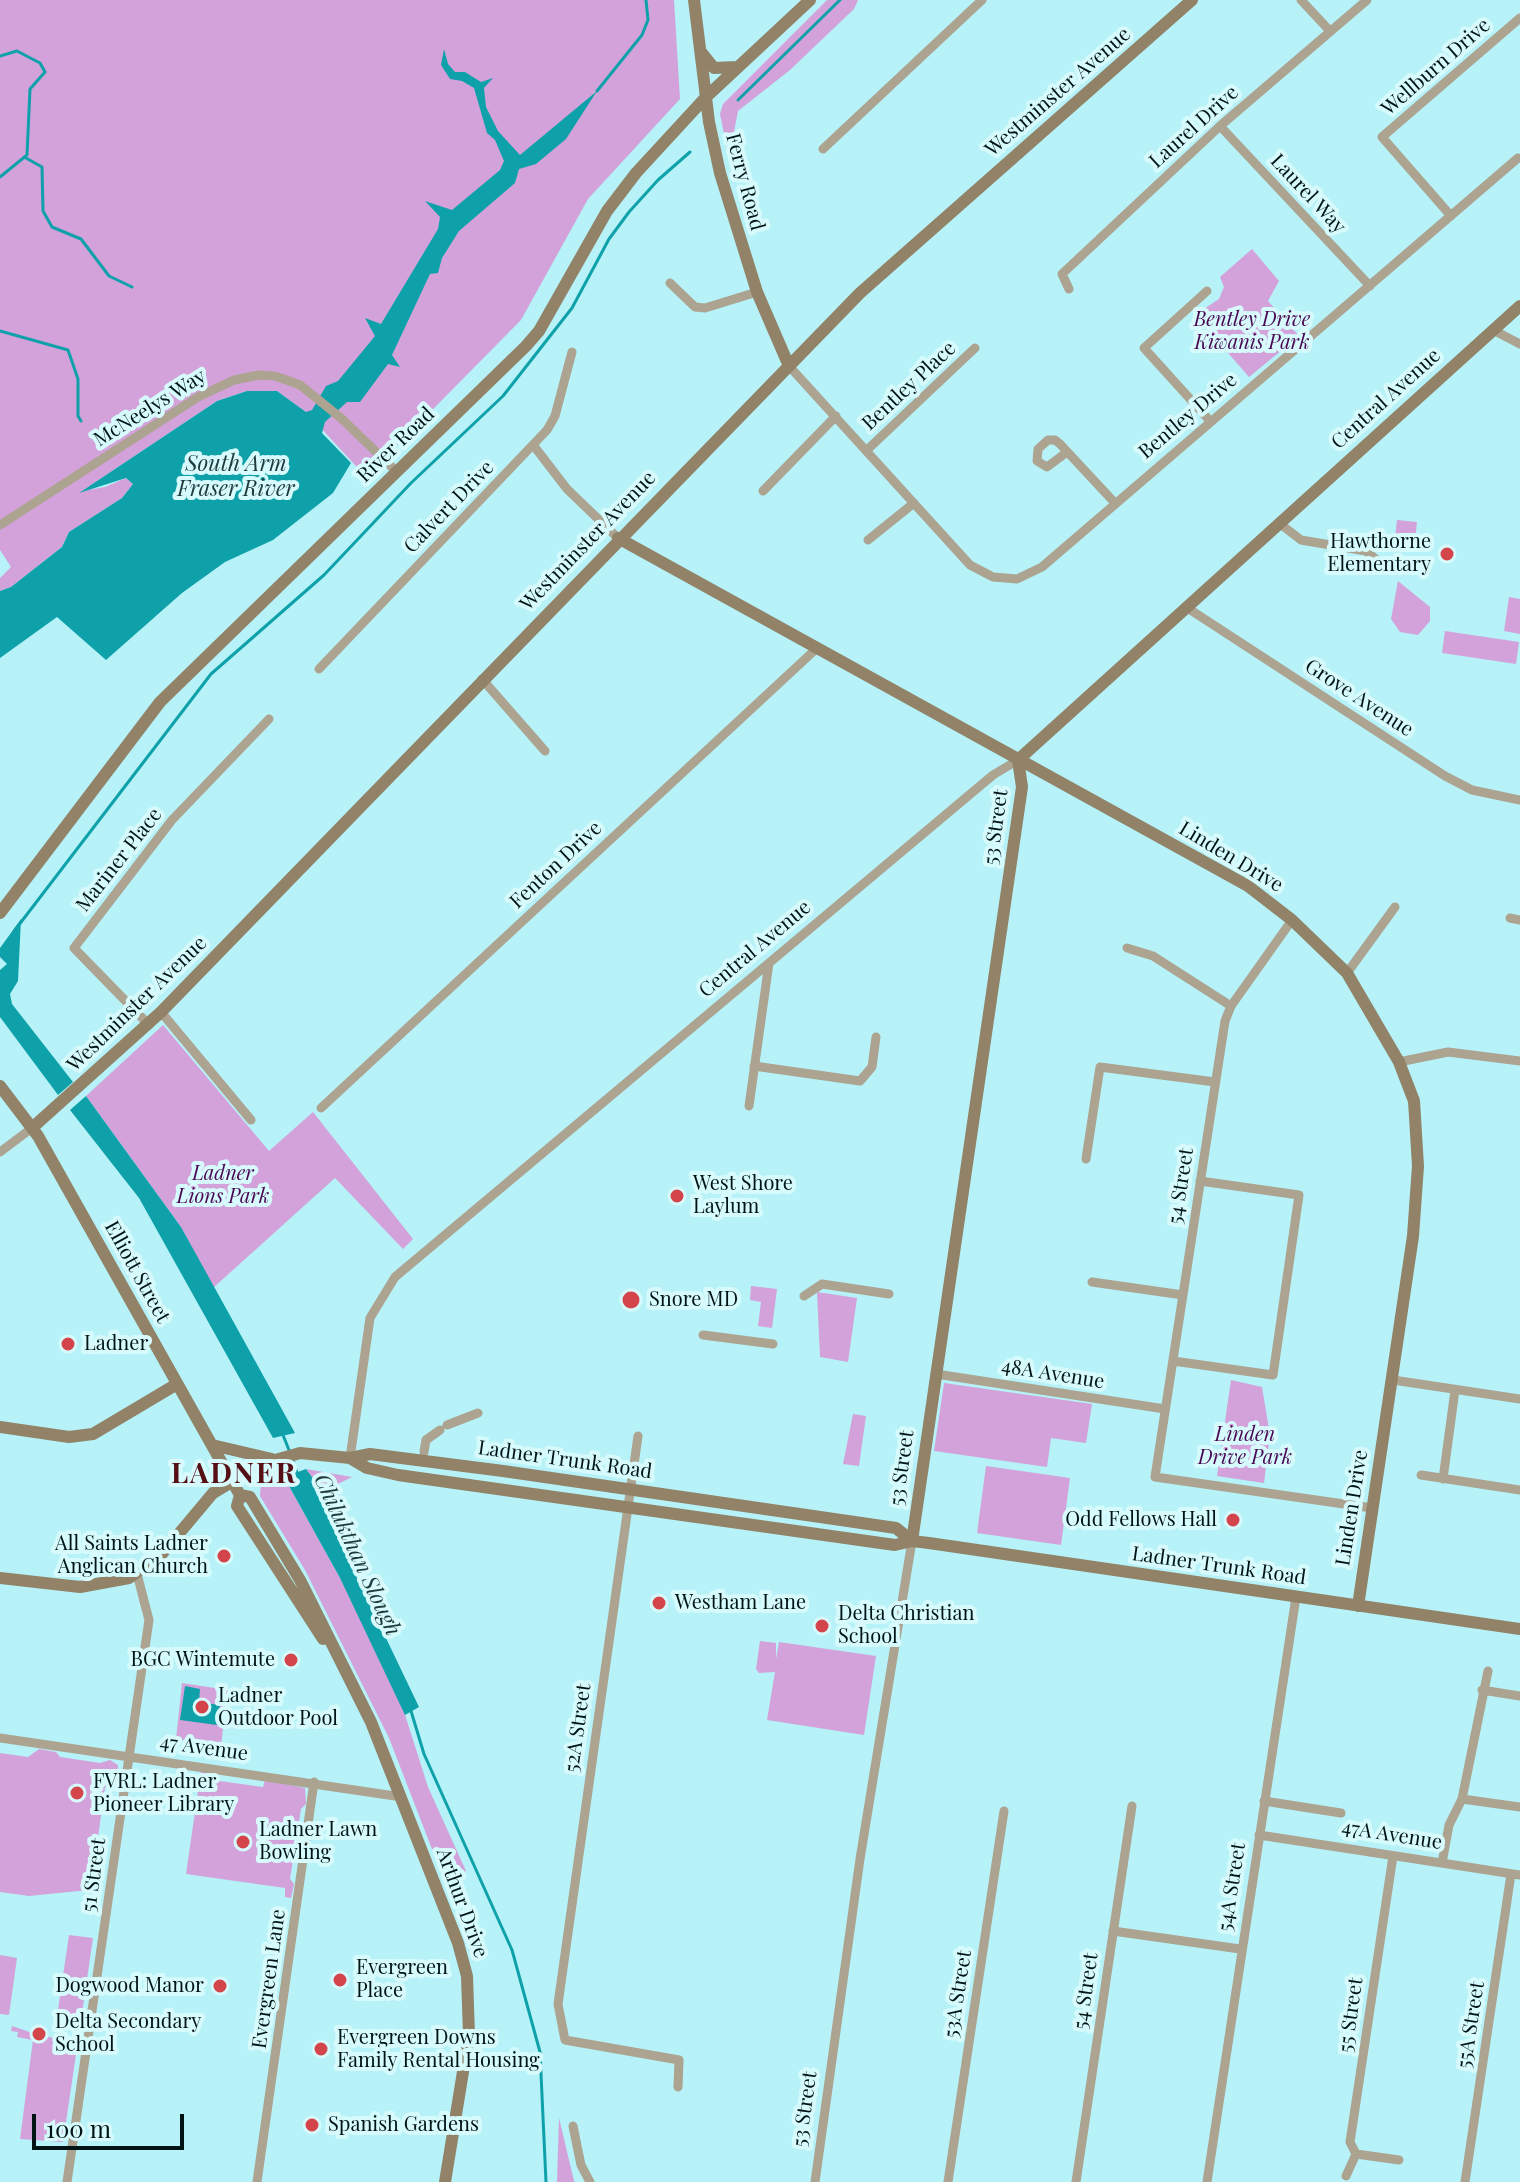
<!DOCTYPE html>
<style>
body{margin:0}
#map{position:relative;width:1520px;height:2182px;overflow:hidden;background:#b6f2f7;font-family:"Playfair Display",serif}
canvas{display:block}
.scale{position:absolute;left:32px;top:2114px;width:152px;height:36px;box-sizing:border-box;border:4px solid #001315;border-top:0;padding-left:10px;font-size:24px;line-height:28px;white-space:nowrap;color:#001315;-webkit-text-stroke:6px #d7fbfd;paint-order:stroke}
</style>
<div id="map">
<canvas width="1520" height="2182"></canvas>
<div class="scale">100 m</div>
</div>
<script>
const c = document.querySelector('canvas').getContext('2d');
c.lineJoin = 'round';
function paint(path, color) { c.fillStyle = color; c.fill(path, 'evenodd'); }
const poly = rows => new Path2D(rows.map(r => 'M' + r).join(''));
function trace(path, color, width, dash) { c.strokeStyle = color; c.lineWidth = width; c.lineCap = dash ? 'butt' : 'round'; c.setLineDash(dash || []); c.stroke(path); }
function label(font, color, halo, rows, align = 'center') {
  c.font = font + ' "Playfair Display",serif'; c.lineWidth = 8; c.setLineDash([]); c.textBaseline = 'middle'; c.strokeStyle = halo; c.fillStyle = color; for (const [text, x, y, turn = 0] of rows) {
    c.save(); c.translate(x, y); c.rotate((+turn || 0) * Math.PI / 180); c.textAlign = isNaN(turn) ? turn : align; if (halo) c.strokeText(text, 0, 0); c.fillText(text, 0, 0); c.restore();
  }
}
paint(poly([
 [0,0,674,0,680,99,588,199,521,320,366,477,306,412,277,391,247,391,217,401,82,491,105,487,126,478,133,484,122,498,69,532,62,547,11,587,0,591,0,578,11,567,0,550],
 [827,0,858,0,854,9,790,70,738,111,729,158,720,114,723,104],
 [1252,249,1279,281,1268,301,1299,336,1249,377,1195,315,1219,299,1224,287,1220,277],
 [1397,520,1417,522,1414,549,1394,546],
 [1398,581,1430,607,1430,621,1418,635,1400,632,1391,619],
 [1509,597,1520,599,1520,634,1504,631],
 [1445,631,1519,642,1516,664,1442,653],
 [163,1025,269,1151,313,1112,413,1239,403,1249,335,1178,213,1288,181,1227,86,1096],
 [751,1286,777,1289,772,1328,758,1326,761,1302,750,1300],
 [817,1292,857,1298,848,1362,820,1357],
 [1231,1380,1262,1387,1270,1435,1264,1483,1217,1476],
 [944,1383,1092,1404,1086,1443,1051,1438,1047,1467,934,1451],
 [853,1414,866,1416,859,1466,843,1464],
 [986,1466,1070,1478,1061,1545,977,1533],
 [276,1469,284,1477,340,1578,401,1702,428,1787,466,1871,444,1880,389,1738,305,1570,260,1496,261,1480],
 [306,1469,352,1477,317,1494,315,1481],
 [760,1641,776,1643,776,1659,779,1642,876,1656,864,1735,767,1720,775,1672,759,1673,756,1669],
 [182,1683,228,1690,221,1745,176,1739],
 [39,1749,56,1752,60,1757,100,1763,110,1760,118,1765,117,1778,105,1787,92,1880,99,1889,29,1896,0,1892,0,1753,28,1757],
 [201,1770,206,1772,205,1779,263,1787,265,1780,305,1788,306,1804,301,1809,290,1879,294,1884,291,1898,285,1897,285,1888,186,1874],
 [69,1935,93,1938,80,2027,56,2023],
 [0,1955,17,1958,9,2015,0,2014],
 [12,2026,41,2036,78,2041,63,2142,20,2139,33,2040,17,2037,18,2032,11,2031],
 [559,2118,574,2181,575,2182,557,2182]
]), '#d3a2da');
paint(poly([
 [444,49,448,64,455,72,465,72,481,82,493,78,484,88,486,107,498,131,520,155,597,91,566,139,536,164,519,169,515,183,459,231,442,258,438,273,430,274,392,355,400,367,388,364,360,402,347,402,325,422,322,433,351,463,333,493,273,540,225,562,182,593,106,660,57,617,0,658,0,591,11,587,62,547,69,532,122,498,133,484,126,478,79,493,217,401,247,391,277,391,306,412,312,410,326,386,338,381,375,336,365,318,381,324,438,229,440,217,425,201,452,210,500,170,504,161,495,140,487,133,474,88,462,81,450,79,441,65],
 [21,919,18,981,10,994,12,1004,73,1082,58,1095,0,1017,0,970,7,964,0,957,0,948],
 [86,1096,181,1227,295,1433,273,1438,139,1198,70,1110],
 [306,1469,315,1481,317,1494,419,1707,405,1715,340,1578,284,1477],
 [185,1686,200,1689,199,1702,220,1705,217,1725,180,1720]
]), '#0fa1aa');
trace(poly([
 [0,56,17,51,40,63,45,72,30,89,27,155,0,177],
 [597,91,642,35,648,20,646,0],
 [738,100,840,0],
 [26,158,42,167,43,211,52,227,81,239,109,276,132,287],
 [0,331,68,350,78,379,78,416,81,421],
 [15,930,211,674,324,575,411,483,503,396,572,308,609,239,629,212,658,180,690,152],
 [283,1435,289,1450],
 [292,1457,297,1473],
 [411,1711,424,1754,512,1950,540,2052,546,2182]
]), '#0fa1aa', 3);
trace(poly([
 [1301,0,1329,30],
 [1220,126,1370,286],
 [823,149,982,0],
 [1451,216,1382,137,1520,18],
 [670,283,695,307,705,308,757,292],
 [1069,289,1062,274,1220,126,1367,0],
 [1207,291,1144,348,1210,421],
 [1493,330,1520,344],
 [789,366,970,565,993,577,1017,579,1042,567,1518,158],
 [534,446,567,489,618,538],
 [867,450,975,348],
 [1067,452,1047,467,1037,461,1038,449,1048,440,1055,440,1060,444,1114,502],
 [763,491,836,416],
 [1279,523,1301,540,1366,551,1378,561],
 [0,525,198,397,234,380,259,375,275,376,300,385,341,418,397,472],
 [868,540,914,503],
 [1186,607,1445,776,1472,790,1520,800],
 [319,669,547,430,555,416,572,352],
 [482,679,545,751],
 [1510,918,1520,920],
 [1292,920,1231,1006,1225,1021,1155,1477,1372,1508],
 [1127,948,1153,956,1231,1006],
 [1347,973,1395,907],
 [161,1012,251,1120],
 [149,1025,74,948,172,820,269,719],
 [1399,1062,1448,1052,1520,1061],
 [754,1066,860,1081,872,1067,876,1037],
 [749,1106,769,963],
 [321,1108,816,649],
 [0,1152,32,1128],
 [1086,1159,1100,1067,1215,1082],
 [1092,1282,1183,1295],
 [804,1296,822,1284,889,1294],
 [703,1335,773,1344],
 [1173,1361,1273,1375,1299,1195,1200,1181],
 [936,1374,1165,1409],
 [1393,1380,1520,1399],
 [447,1425,478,1413],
 [638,1436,558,2004,565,2040,679,2060,678,2087],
 [424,1452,426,1440,440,1430],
 [350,1458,370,1318,395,1277,993,775,1018,760],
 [1421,1475,1520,1490],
 [1443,1479,1455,1390],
 [1482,1690,1520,1696],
 [0,1738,402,1797],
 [1462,1799,1520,1807],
 [1264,1801,1341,1813],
 [1259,1835,1520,1875],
 [1442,1863,1449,1825,1462,1799,1488,1671],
 [1113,1931,1240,1949],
 [573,2126,581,2165,590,2182],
 [1356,2154,1350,2142,1393,1856],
 [1356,2154,1399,2160],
 [1346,2176,1356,2154],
 [67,2182,149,1620,137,1574],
 [257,2182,314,1782],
 [815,2182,860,1859,912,1541],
 [948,2182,1004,1811],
 [1076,2182,1132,1806],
 [1207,2182,1296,1597],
 [1465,2182,1511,1874]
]), '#aca391', 9);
trace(poly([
 [694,0,709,122,720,173,757,292,789,366],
 [701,52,714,68,737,67],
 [618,538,1248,886,1292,920,1347,973,1399,1062,1414,1101,1418,1166,1413,1236,1358,1606],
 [1018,760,1520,306],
 [0,913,160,702,526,346,539,331,607,211,636,173,706,97,810,0],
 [0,1086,38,1136,232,1481,240,1495,250,1497,300,1580,371,1722,458,1943,467,1976,469,2035,445,2182],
 [32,1128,161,1012,860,293,1192,0],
 [0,1427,69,1437,93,1434,177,1384],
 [212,1445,272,1459],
 [350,1458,367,1468,398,1475,895,1545,912,1541,929,1543,1520,1629],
 [240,1495,237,1506,323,1639],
 [912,1541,1022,787,1018,760],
 [0,1578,80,1587,129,1578,161,1555,213,1493,261,1464,300,1453,350,1458,370,1454,503,1471,896,1528,912,1541]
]), '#918268', 12);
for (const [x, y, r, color] of [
 [1447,554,8,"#d4444b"],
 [677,1196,8,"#d4444b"],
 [631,1300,10,"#d4444b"],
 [68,1344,8,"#d4444b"],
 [1233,1520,8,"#d4444b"],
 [224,1556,8,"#d4444b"],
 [659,1603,8,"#d4444b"],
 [822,1626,8,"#d4444b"],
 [291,1660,8,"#d4444b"],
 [202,1707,8,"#d4444b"],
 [77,1793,8,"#d4444b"],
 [243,1842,8,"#d4444b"],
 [340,1980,8,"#d4444b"],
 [220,1986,8,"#d4444b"],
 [39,2034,8,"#d4444b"],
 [321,2049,8,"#d4444b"],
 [312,2125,8,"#d4444b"]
]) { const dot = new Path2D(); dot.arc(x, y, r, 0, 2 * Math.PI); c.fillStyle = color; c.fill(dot); trace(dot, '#d7fbfd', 3); }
label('20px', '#001315', '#d7fbfd', [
 ["Wellburn Drive",1436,67,-41],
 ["Westminster Avenue",1058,92,-41],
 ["Laurel Drive",1194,127,-42],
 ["Ferry Road",745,182,75],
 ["Laurel Way",1308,194,47],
 ["Bentley Place",909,386,-43],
 ["Central Avenue",1386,399,-42],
 ["McNeelys Way",150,408,-32],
 ["Bentley Drive",1188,416,-40],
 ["River Road",396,445,-44],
 ["Calvert Drive",449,507,-46],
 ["Westminster Avenue",588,541,-46],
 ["Grove Avenue",1359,698,33],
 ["53 Street",996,827,-82],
 ["Linden Drive",1231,857,31],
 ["Mariner Place",119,860,-52],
 ["Fenton Drive",556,865,-43],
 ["Central Avenue",755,949,-40],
 ["Westminster Avenue",137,1004,-44],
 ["54 Street",1181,1186,-81],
 ["Elliott Street",137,1272,61],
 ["48A Avenue",1053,1374,9],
 ["Ladner Trunk Road",565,1460,8],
 ["53 Street",902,1468,-82],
 ["Linden Drive",1352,1508,-81],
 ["Ladner Trunk Road",1219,1566,8],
 ["52A Street",578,1728,-82],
 ["47 Avenue",204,1748,8],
 ["47A Avenue",1392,1835,9],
 ["51 Street",94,1875,-82],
 ["54A Street",1232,1887,-81],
 ["Arthur Drive",462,1903,70],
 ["Evergreen Lane",269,1979,-82],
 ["54 Street",1086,1991,-82],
 ["53A Street",958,1994,-81],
 ["55 Street",1351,2015,-82],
 ["55A Street",1471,2025,-81],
 ["53 Street",805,2109,-82]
]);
label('italic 20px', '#490652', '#d7fbfd', [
 ["Bentley Drive",1252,320],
 ["Kiwanis Park",1252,343],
 ["Ladner",223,1174],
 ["Lions Park",223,1197],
 ["Linden",1245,1435],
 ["Drive Park",1245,1458]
]);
label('20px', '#001315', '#d7fbfd', [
 ["Hawthorne",1431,542,"right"],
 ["Elementary",1431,565,"right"],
 ["West Shore",693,1184],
 ["Laylum",693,1207],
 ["Snore MD",649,1300],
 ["Ladner",84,1344],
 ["Odd Fellows Hall",1217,1520,"right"],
 ["All Saints Ladner",208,1544,"right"],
 ["Anglican Church",208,1567,"right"],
 ["Westham Lane",675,1603],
 ["Delta Christian",838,1614],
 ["School",838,1637],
 ["BGC Wintemute",275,1660,"right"],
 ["Ladner",218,1696],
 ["Outdoor Pool",218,1719],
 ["FVRL: Ladner",93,1782],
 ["Pioneer Library",93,1805],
 ["Ladner Lawn",259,1830],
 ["Bowling",259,1853],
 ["Evergreen",356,1968],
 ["Place",356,1991],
 ["Dogwood Manor",204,1986,"right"],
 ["Delta Secondary",55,2022],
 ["School",55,2045],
 ["Evergreen Downs",337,2038],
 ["Family Rental Housing",337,2061],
 ["Spanish Gardens",328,2125]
], 'left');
label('italic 22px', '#1f3a3c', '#d7fbfd', [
 ["South Arm",236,464],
 ["Fraser River",236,489],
 ["Chilukthan Slough",357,1555,65]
]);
c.letterSpacing = '2px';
label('bold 28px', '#550f15', '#d7fbfd', [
 ["LADNER",234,1474]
]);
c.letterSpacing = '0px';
</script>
